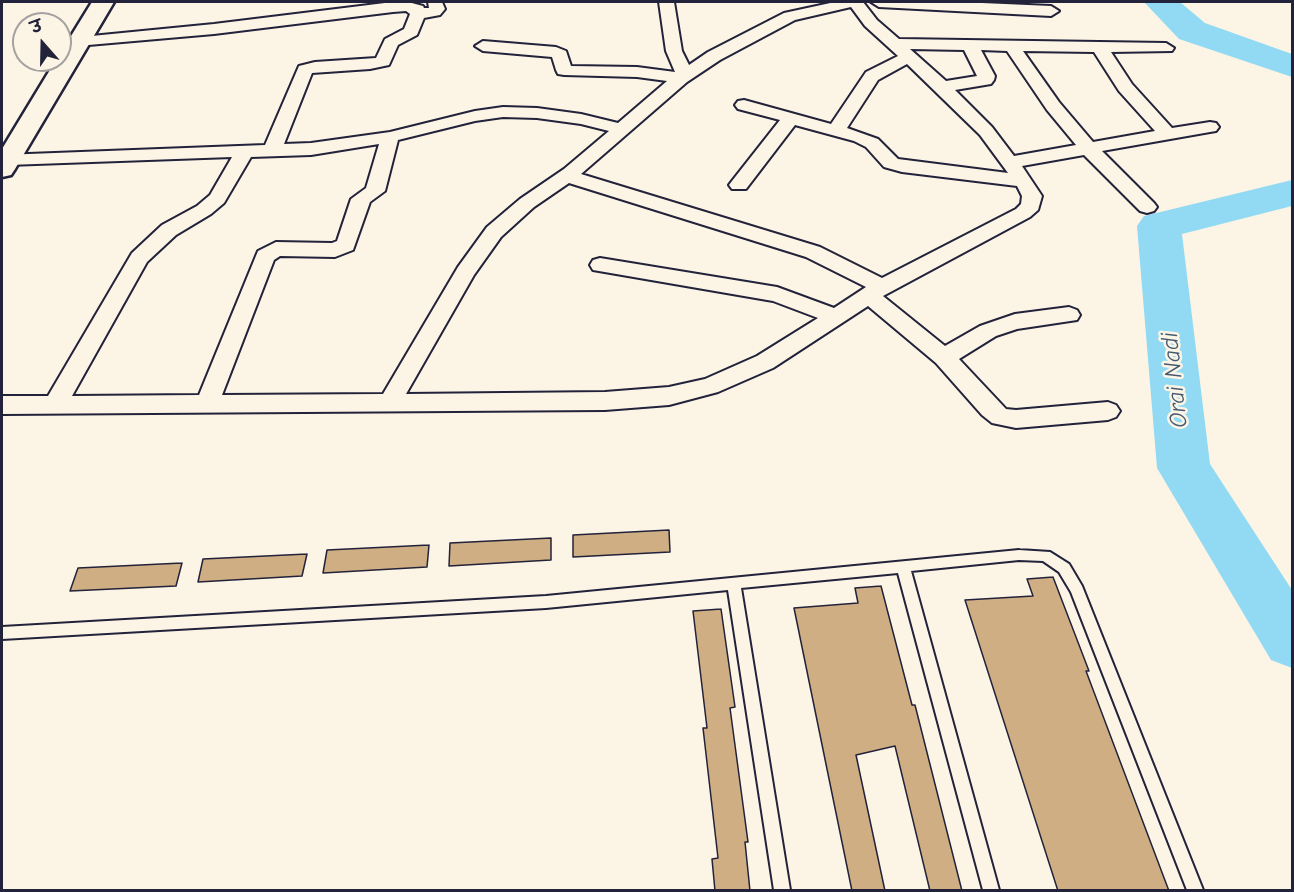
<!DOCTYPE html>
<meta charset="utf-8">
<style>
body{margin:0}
#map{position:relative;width:1294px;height:892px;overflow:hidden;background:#fcf5e5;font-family:"Comic Neue","Playpen Sans Deva",sans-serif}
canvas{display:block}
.frame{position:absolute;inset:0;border:3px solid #22223b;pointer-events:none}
.north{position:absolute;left:12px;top:12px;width:60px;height:60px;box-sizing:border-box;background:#fcf5e5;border:2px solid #a5a1a1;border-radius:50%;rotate:340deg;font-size:16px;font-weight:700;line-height:24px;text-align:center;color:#22223b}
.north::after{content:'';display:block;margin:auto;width:21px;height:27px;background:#22223b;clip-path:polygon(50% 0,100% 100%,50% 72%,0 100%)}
</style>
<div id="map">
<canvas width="1294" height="892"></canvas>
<div class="frame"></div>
<div class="north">उ</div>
</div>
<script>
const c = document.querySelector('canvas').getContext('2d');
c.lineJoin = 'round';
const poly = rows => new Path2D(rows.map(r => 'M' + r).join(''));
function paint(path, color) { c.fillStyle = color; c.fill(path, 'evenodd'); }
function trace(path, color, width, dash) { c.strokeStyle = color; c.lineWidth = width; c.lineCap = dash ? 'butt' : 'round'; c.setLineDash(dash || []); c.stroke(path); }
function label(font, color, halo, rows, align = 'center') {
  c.font = font + ' "Comic Neue",sans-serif'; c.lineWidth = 5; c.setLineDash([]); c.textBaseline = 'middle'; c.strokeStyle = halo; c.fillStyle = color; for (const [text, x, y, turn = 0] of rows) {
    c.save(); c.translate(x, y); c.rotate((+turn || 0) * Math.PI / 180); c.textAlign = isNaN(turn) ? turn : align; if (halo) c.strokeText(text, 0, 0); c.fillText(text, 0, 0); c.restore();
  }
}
paint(poly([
 [1144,2,1180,2,1205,23,1292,54,1292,77,1179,39,1144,2],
 [1292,180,1292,206,1182,234,1210,464,1292,590,1292,668,1271,660,1157,468,1137,226,1144,216,1292,180]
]), '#92daf3');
const building = poly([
 [669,530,670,552,573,557,573,535,669,530],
 [551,538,551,560,449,566,450,543,551,538],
 [429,545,427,567,323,573,327,550,429,545],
 [307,554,302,576,198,582,203,559,307,554],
 [182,563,176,586,70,591,78,568,182,563],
 [1053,577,1089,671,1086,671,1169,891,1058,891,965,600,1033,596,1027,579,1053,577],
 [881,586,912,705,915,705,962,891,930,891,895,746,856,755,885,891,852,891,794,608,858,603,855,588,881,586],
 [721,609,735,707,730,708,748,842,745,842,750,891,715,891,712,859,718,858,703,728,707,728,693,611,721,609]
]);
paint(building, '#d0ae83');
trace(building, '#22223b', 1.5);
const lane = poly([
 [1019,550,1050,552,1069,564,1082,586,1203,890,1187,890,1071,592,1059,572,1043,561,1019,560,911,571,999,890,983,890,898,573,741,588,790,890,774,890,728,590,546,608,2,639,2,627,546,596,1019,550]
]);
const street = poly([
 [393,2,408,2,423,6,424,8,429,8,428,2,442,2,445,9,440,15,424,18,417,35,398,45,389,65,370,69,312,73,284,144,311,143,390,132,475,111,503,107,537,108,581,114,618,123,667,81,637,77,564,75,558,74,556,70,552,57,483,51,475,46,483,41,556,47,566,51,571,66,637,67,675,72,666,51,659,2,674,2,682,51,689,65,708,52,784,13,835,2,863,2,877,20,899,39,1166,43,1174,48,1172,51,1111,52,1132,84,1172,128,1210,122,1216,123,1219,127,1216,131,1210,132,1102,151,1154,203,1157,207,1154,211,1147,213,1140,211,1084,155,1022,166,1042,196,1038,210,1030,217,883,296,945,346,980,326,1015,314,1069,307,1077,310,1080,315,1077,320,1017,329,996,336,959,359,1006,409,1016,410,1108,402,1116,405,1120,411,1116,417,1108,420,1016,428,992,423,982,415,936,363,868,306,773,368,718,392,669,405,605,410,2,414,2,396,48,396,132,253,162,225,197,206,210,195,232,157,8,165,2,163,2,155,265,145,299,66,315,62,376,58,385,39,404,29,410,14,406,11,393,12,214,34,77,46,71,44,69,41,71,38,214,24,393,2],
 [851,7,865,26,898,56,866,72,831,124,744,100,738,101,735,105,738,109,780,120,732,181,729,185,732,189,746,189,795,125,854,141,866,147,884,167,902,172,1017,186,1022,196,1021,204,1016,209,882,278,820,247,581,174,687,82,720,60,795,20,851,7],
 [910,49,964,50,977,76,946,81,910,49],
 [981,50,1007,51,1047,110,1076,145,1014,156,992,127,955,90,991,84,994,80,995,76,981,50],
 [1023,51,1094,52,1119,91,1155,131,1093,142,1059,102,1023,51],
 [907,64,980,135,1008,173,898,159,878,139,847,128,878,80,907,64],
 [503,117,537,118,581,124,609,131,564,169,520,199,487,227,458,267,383,394,222,395,274,260,280,256,335,257,353,250,370,202,385,191,398,140,475,121,503,117],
 [379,144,366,188,351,199,337,241,332,243,276,242,258,251,199,395,72,396,147,262,176,235,211,214,224,203,251,157,311,155,379,144],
 [569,183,806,257,866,287,834,308,777,287,600,258,593,260,590,265,593,270,773,301,818,318,757,356,705,379,669,387,605,392,406,394,474,275,501,237,534,207,569,183],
 [871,2,959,2,1051,6,1059,11,1051,16,879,7,871,2]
]);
const secondary = poly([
 [92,2,114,2,15,169,11,175,2,177,2,149,56,60,60,60,60,54,92,2]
]);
trace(lane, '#22223b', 4);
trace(street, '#22223b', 4);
trace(secondary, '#22223b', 5);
paint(lane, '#fcf5e5');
paint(street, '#fcf5e5');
paint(secondary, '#fcf5e5');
label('italic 24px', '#445972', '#fcf5e5', [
 ["Orai Nadi",1175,380,-96]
]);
</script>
